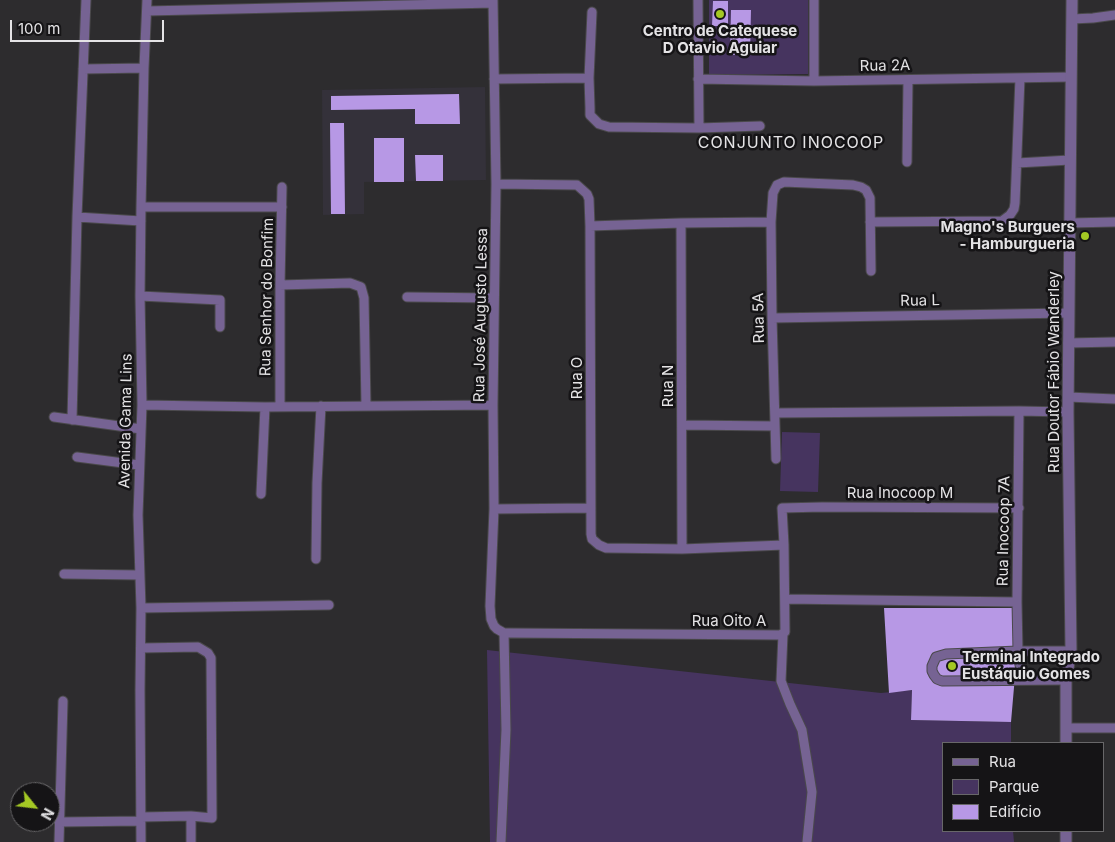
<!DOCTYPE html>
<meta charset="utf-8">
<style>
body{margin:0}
#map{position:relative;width:1115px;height:842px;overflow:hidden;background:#2d2c2e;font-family:Inter,sans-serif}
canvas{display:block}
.legend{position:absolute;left:942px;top:742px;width:162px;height:90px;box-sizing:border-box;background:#151416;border:1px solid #686769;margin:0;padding:6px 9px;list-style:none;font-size:15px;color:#e4e3e5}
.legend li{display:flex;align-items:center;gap:10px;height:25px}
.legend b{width:25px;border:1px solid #686769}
.north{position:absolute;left:10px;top:782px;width:50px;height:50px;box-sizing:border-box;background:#151416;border:1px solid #686769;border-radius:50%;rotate:119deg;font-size:14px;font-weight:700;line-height:20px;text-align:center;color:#e4e3e5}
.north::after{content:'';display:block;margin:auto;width:18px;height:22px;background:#a4c824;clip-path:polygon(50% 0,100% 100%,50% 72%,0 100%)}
.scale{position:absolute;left:10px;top:20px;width:154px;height:22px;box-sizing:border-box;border:2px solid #e4e3e5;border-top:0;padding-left:6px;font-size:15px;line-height:18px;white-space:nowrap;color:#e4e3e5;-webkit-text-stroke:4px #151416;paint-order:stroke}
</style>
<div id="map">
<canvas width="1115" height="842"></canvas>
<ul class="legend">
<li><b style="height:6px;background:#766393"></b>Rua</li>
<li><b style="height:14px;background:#46345f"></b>Parque</li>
<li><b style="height:14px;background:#b798e5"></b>Edifício</li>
</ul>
<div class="north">N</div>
<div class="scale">100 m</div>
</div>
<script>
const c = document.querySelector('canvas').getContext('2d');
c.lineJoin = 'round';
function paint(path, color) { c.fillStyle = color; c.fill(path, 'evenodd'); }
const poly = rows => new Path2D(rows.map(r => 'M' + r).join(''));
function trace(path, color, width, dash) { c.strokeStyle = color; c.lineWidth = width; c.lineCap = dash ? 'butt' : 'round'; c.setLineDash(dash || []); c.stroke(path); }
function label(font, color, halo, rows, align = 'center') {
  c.font = font + ' Inter,sans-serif'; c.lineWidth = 5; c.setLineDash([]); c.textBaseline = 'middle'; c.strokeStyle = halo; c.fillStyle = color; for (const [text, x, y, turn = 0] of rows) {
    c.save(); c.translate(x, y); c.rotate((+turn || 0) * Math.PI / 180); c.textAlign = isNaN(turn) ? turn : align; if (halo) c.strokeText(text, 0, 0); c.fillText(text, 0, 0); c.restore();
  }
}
paint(poly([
 [485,87,486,180,364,182,364,214,323,215,322,90]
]), '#34313a');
paint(poly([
 [709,0,808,0,808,74,709,75],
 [782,432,820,433,818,492,780,491],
 [487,650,881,693,912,690,911,720,1011,722,1011,743,944,743,944,831,1013,831,1014,842,490,842]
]), '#46345f');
paint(poly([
 [713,1,728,1,728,26,712,26],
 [731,10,751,10,750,55,730,55],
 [459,94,460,124,415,124,415,109,331,110,331,96],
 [330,123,344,123,345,214,331,214],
 [374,138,404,138,404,182,374,182],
 [415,155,443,155,443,181,416,181],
 [884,608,1012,608,1018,641,1011,722,911,720,912,690,889,693]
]), '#b798e5');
const minor = poly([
 [493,0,496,184,493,405,494,509,490,606,491,619,494,626,497,629,504,633,509,633,780,635,785,632,784,545,782,508,822,507,1019,508],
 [698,0,699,128],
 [147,11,493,3],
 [592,12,589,78,590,108,590,115,599,124,609,127,699,128,760,126],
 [1072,19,1093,18,1115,15],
 [83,69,144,68],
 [494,79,589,78],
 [698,79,814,81,1071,77],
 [814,81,814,0],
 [907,162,908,80],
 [1017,163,1070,160],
 [496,184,577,185,587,194,589,199,590,226,591,534,592,539,599,545,606,548,682,549,784,545],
 [141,207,282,207],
 [77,217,141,221],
 [870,222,1002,221,1010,215,1014,209,1015,203,1020,78],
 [681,223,682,549],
 [1069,223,1115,222],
 [590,226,681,223,771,222],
 [280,285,350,283,361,287,364,298,366,406],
 [140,296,220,300,220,327],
 [407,297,494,298],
 [772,318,1068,313],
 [1068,343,1115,342],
 [1068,397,1115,399],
 [142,405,265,407,493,405],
 [280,407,280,285,282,187],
 [1019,411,1017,602,1018,651,1020,665,1027,680],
 [775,413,1019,411,1068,412],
 [54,417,141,429],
 [72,420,77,217,86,0],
 [682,425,775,426],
 [77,457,139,465],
 [776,459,772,318,771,222,773,193,777,185,784,182,853,185,861,187,866,190,870,198,871,271],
 [261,494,265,407],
 [494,509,591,508],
 [316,559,317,483,321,406],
 [64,574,140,575],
 [785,599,1017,602],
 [141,608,329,605],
 [783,634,781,681,790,704,802,730,812,792,807,842],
 [141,648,198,647,208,653,211,658,212,818,191,816,141,817],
 [1066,680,942,681,937,679,934,675,932,671,932,666,936,657,946,654,1018,651,1071,651],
 [1066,728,1115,728],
 [59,822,141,821],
 [59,842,63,701],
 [141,842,140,690,141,608,138,515,142,405,140,296,141,207,144,68,147,0],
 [191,842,191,816],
 [501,842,506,730,504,633]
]);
const tertiary = poly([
 [1066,743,1066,680,1071,651,1068,412,1072,0],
 [1066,831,1066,842]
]);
trace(minor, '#4a494b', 11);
trace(tertiary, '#4a494b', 13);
trace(minor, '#766393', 9);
trace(tertiary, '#766393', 11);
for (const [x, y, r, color] of [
 [720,14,5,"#a4c824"],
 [1085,236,5,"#a4c824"],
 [952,666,5,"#a4c824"]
]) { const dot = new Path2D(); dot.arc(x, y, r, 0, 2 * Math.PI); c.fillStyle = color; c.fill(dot); trace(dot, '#151416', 2); }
label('bold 15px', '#e4e3e5', '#151416', [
 ["Centro de Catequese",720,31],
 ["D Otavio Aguiar",720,48],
 ["Magno's Burguers",1075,227,"right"],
 ["- Hamburgueria",1075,244,"right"],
 ["Terminal Integrado",962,657,"left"],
 ["Eustáquio Gomes",962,674,"left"]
]);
label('15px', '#e4e3e5', '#151416', [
 ["Rua 2A",885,66,-1],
 ["Rua Senhor do Bonfim",267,297,-89],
 ["Rua L",920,301,-1],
 ["Rua José Augusto Lessa",481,315,-89],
 ["Rua 5A",759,318,-91],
 ["Rua Doutor Fábio Wanderley",1054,372,-90],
 ["Rua O",577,378,-90],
 ["Rua N",668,386,-90],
 ["Avenida Gama Lins",126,421,-89],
 ["Rua Inocoop M",900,493],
 ["Rua Inocoop 7A",1004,531,-89],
 ["Rua Oito A",729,621]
]);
c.letterSpacing = '1px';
label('16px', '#e4e3e5', '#151416', [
 ["CONJUNTO INOCOOP",791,143]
]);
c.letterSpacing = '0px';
</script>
